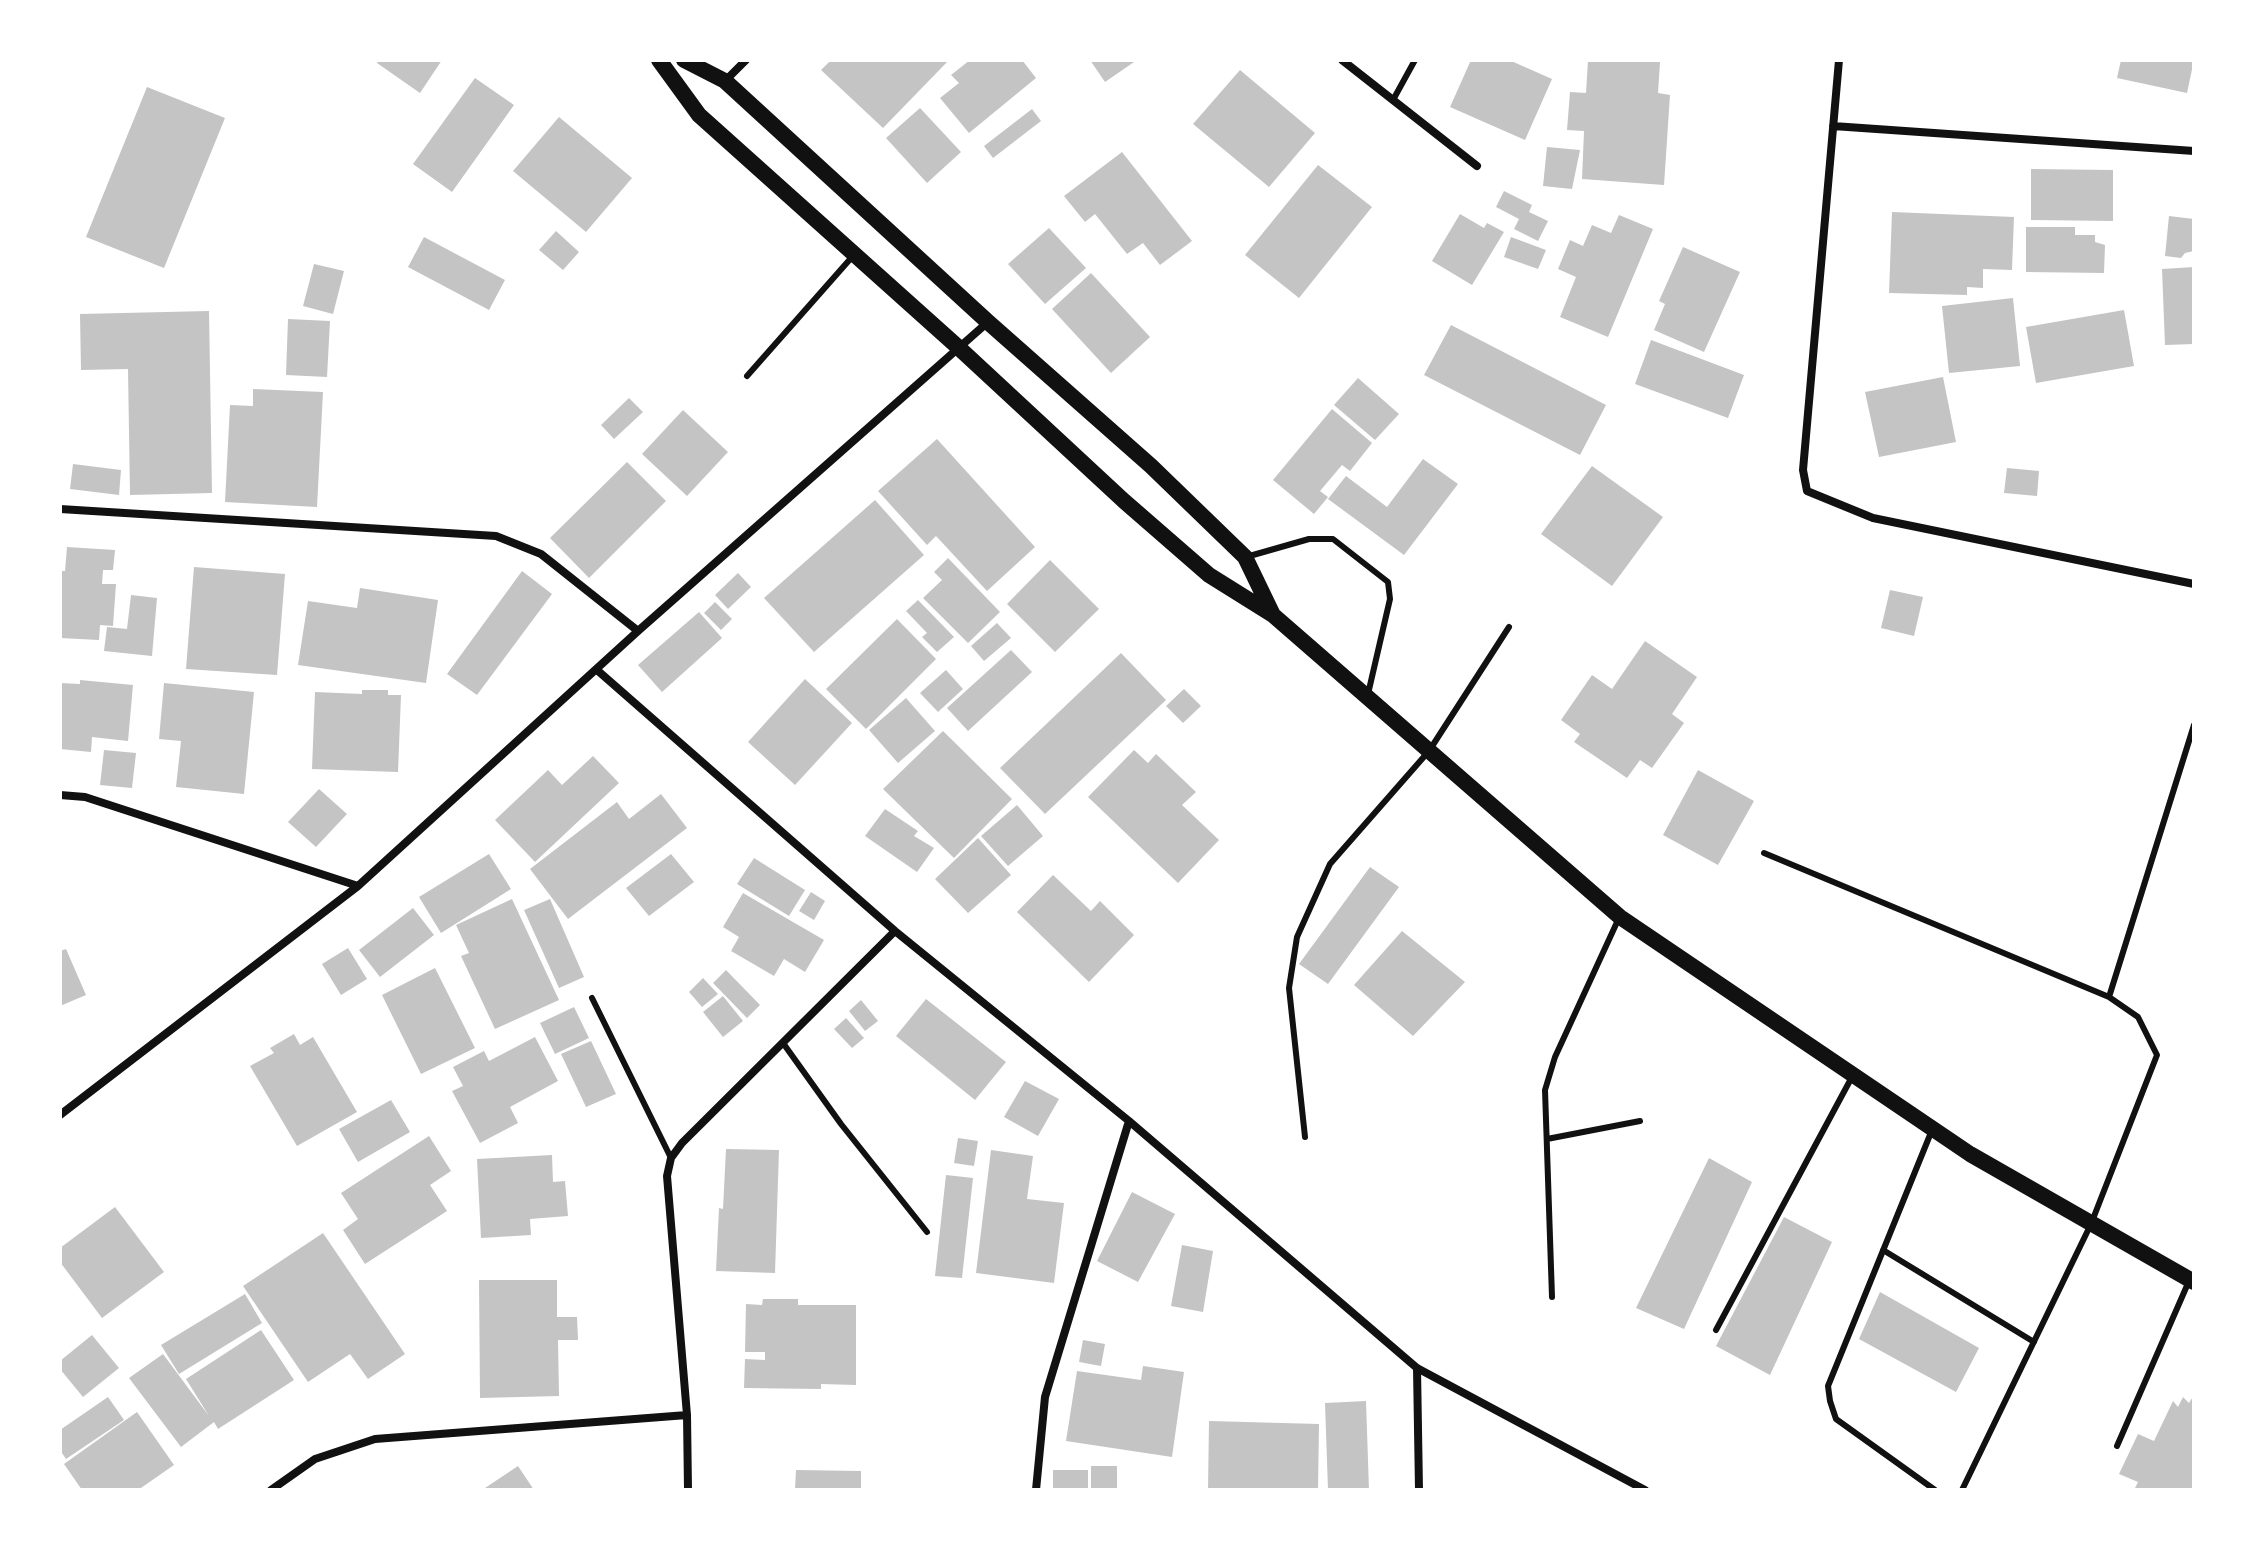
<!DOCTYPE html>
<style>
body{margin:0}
#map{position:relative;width:2254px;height:1550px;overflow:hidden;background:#fff;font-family:"Sofia Sans Condensed",sans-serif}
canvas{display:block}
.frame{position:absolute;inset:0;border:62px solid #fff;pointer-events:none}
</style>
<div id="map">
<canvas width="2254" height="1550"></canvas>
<div class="frame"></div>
</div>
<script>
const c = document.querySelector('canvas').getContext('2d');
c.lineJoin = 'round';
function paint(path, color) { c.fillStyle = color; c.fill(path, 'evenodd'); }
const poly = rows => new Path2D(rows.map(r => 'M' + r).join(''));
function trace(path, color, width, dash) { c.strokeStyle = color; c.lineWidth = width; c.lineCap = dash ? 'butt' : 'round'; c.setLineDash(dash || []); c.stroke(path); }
paint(poly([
 [379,60,442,60,420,93,377,63],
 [831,60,949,60,883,128,821,70],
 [970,60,1022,60,1036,78,969,133,940,98,959,83,951,75],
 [1090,60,1137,60,1105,82],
 [1471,60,1509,60,1552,79,1525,140,1450,107],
 [1588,60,1660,62,1658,93,1670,95,1664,185,1582,179,1584,131,1567,130,1570,92,1586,93],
 [2121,60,2194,60,2187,93,2117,78],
 [1240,70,1315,133,1269,187,1193,124],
 [475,78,514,105,452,192,413,164],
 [147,87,225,118,164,268,86,237],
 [920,108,961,152,927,183,886,138],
 [1032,109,1041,121,993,158,984,146],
 [559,117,632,178,586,232,513,171],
 [1547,147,1580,150,1572,189,1543,186],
 [1122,152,1192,241,1160,265,1143,243,1127,254,1095,214,1085,222,1064,196],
 [1318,165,1372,207,1299,298,1245,255],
 [2031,169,2113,170,2113,221,2031,220],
 [1504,191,1532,205,1529,212,1548,221,1538,241,1514,229,1519,219,1496,207],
 [1892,212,2014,217,2012,270,1983,269,1983,288,1967,287,1967,295,1889,293],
 [1460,214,1484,228,1487,223,1504,232,1472,285,1432,261],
 [1619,215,1653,229,1608,337,1560,317,1576,277,1558,269,1570,240,1583,246,1592,225,1611,233],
 [2169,216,2194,219,2194,251,2185,253,2181,258,2165,256],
 [2026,227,2075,227,2075,235,2095,235,2095,242,2105,245,2104,273,2026,272],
 [1049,228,1086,268,1045,304,1008,264],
 [556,231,579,252,563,270,539,250],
 [424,237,505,280,489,310,408,267],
 [1511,237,1546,250,1538,269,1504,257],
 [1683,247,1740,272,1704,352,1654,330,1665,304,1659,301],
 [314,264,344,271,333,314,303,306],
 [2194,267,2194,344,2165,345,2162,269],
 [1091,273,1150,337,1111,373,1052,309],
 [2013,298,2020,366,1949,373,1942,306],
 [2124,310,2134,366,2036,383,2026,327],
 [209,311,212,493,130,495,128,369,81,370,80,314],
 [288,319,330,321,327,377,286,375],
 [1451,325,1606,405,1580,455,1424,375],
 [1651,340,1744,375,1728,418,1635,384],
 [1943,377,1956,442,1879,457,1865,392],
 [1358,378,1399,414,1375,440,1334,405],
 [253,389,323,392,317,507,225,502,230,405,253,406],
 [629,398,643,412,614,439,601,425],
 [1332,409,1372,443,1350,471,1342,465,1320,491,1328,497,1314,514,1273,480],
 [683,410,728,452,687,496,642,454],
 [937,439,1035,547,987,591,936,536,927,545,878,491],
 [1423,459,1458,484,1404,555,1328,499,1346,476,1387,507],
 [627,462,666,501,589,578,550,538],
 [73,464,121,470,119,495,70,489],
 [1592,466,1663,517,1612,586,1541,534],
 [2007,468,2039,471,2037,496,2004,493],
 [875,500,924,555,814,652,764,598],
 [67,547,115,550,113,570,103,570,102,584,116,584,113,626,100,625,99,640,60,638,60,571,65,571],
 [948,558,1000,612,968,643,923,598,942,580,934,572],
 [1050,560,1099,609,1055,652,1007,604],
 [194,567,285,574,277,675,186,669],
 [522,571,552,594,477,695,447,674],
 [738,573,751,587,728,609,715,595],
 [360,588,438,600,426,683,298,665,308,601,357,608],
 [1890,590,1923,597,1914,636,1881,628],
 [131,595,157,598,152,656,104,651,107,627,127,629],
 [918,600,954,637,937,652,922,637,927,633,906,611],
 [715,602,732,619,721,630,704,613],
 [699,612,722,638,662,692,638,665],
 [897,619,936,659,866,729,826,689],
 [997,623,1011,638,984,661,971,646],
 [1645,641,1697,677,1672,714,1684,723,1652,768,1640,760,1627,778,1574,742,1580,734,1561,720,1592,675,1612,689],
 [1011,650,1032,672,968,731,947,708],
 [1121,653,1166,700,1045,814,1000,768],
 [946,670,963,689,938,712,920,693],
 [805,679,852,723,795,785,748,742],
 [80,680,133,685,128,741,92,737,91,752,60,749,60,683,80,684],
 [164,683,254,692,244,794,176,787,181,741,159,739],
 [1184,689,1201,706,1183,723,1166,706],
 [362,690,388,690,388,695,401,695,398,772,312,769,315,692,362,694],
 [906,698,935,731,898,763,869,730],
 [943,731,1012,799,954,858,883,789],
 [104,750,136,753,132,788,100,785],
 [1134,750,1148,763,1156,754,1196,792,1182,805,1219,840,1178,883,1088,797],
 [593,756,619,783,535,862,495,820,548,770,562,785],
 [1698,770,1754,801,1718,865,1663,835],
 [319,789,347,814,316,847,288,822],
 [661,794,687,828,568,919,530,869,617,802,629,819],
 [1017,805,1043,836,1008,866,981,836],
 [885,809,918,831,914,836,934,848,917,872,865,836],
 [978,838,1011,875,968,913,935,879],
 [489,854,511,889,441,933,419,897],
 [671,854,694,882,649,916,626,888],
 [754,858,805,890,789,916,737,884],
 [1370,867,1399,887,1328,984,1299,964],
 [1053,875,1091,911,1100,901,1134,935,1089,982,1017,912],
 [811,892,825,901,814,920,799,911],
 [743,893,824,940,805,972,784,959,774,976,731,951,739,937,723,927],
 [512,899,559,1000,495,1029,461,956,469,953,456,925],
 [550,899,584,977,559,988,524,910],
 [413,908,434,935,380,977,359,950],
 [1402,931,1465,982,1413,1036,1354,985],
 [348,948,367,979,341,995,322,964],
 [66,949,86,995,60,1006,60,951],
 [435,968,475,1048,421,1074,382,995],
 [726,970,760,1005,747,1018,713,983],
 [703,978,718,994,702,1007,689,992],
 [723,996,743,1021,723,1037,703,1012],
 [926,999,1006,1062,975,1100,896,1036],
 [861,1000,878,1021,865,1031,849,1011],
 [574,1007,589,1038,555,1054,540,1023],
 [846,1018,864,1038,852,1048,834,1029],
 [294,1034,300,1045,313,1037,357,1112,297,1146,250,1066,274,1053,270,1048],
 [535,1037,558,1081,510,1107,518,1123,480,1143,452,1091,463,1086,453,1067,484,1051,489,1061],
 [591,1041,616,1094,586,1107,561,1054],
 [1025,1081,1059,1099,1038,1136,1004,1117],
 [391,1100,410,1132,358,1162,339,1129],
 [429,1136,451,1171,430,1185,447,1211,365,1264,343,1230,358,1219,341,1193],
 [958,1138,978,1141,974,1166,954,1163],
 [726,1149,779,1150,775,1273,716,1271,719,1208,723,1209],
 [991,1150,1033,1156,1027,1199,1064,1203,1054,1283,976,1273],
 [552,1155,553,1182,565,1181,568,1216,530,1219,531,1235,481,1238,477,1159],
 [1709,1158,1752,1182,1684,1329,1636,1308],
 [946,1175,973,1178,962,1278,935,1276],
 [1132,1192,1175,1214,1138,1282,1097,1261],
 [115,1207,164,1272,102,1318,60,1262,60,1248],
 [1784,1217,1832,1242,1770,1375,1716,1346],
 [323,1233,405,1354,368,1379,350,1354,308,1382,243,1286],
 [1182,1245,1213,1251,1203,1312,1171,1306],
 [479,1280,557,1280,557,1317,577,1317,578,1340,558,1340,559,1396,480,1398],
 [1880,1292,1979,1348,1956,1392,1859,1339],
 [245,1294,262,1323,179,1374,161,1345],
 [763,1299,798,1299,798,1305,856,1305,856,1385,821,1384,821,1389,744,1388,745,1359,765,1360,765,1352,745,1352,746,1304,762,1305],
 [261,1330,294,1380,218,1429,214,1422,181,1447,129,1378,163,1354,209,1416,186,1379],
 [92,1335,119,1368,83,1397,60,1369,60,1361],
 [1083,1340,1105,1344,1101,1366,1079,1362],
 [1143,1366,1184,1372,1172,1457,1066,1441,1077,1371,1141,1380],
 [2194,1395,2194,1490,2134,1490,2138,1482,2119,1474,2138,1434,2154,1441,2173,1401,2178,1407,2183,1397,2189,1403],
 [108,1397,124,1420,66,1459,60,1450,60,1430],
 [1366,1401,1369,1490,1328,1490,1325,1403],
 [137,1412,174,1465,138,1490,82,1490,64,1464],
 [1209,1421,1319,1424,1318,1490,1208,1490],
 [518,1466,534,1490,482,1490],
 [1091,1466,1117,1466,1117,1490,1091,1490],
 [796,1470,861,1471,861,1490,795,1490],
 [1053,1470,1088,1470,1088,1490,1053,1490]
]), '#c4c4c4');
trace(poly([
 [1393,100,1415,60],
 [747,376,852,257],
 [1246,557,1309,539,1333,539,1388,582,1390,599,1368,694],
 [1764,853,2109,997,2138,1017,2157,1055,2091,1224,1962,1490],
 [2109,997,2194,725],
 [592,998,671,1158],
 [783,1043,841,1124,927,1232],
 [1932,1130,1828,1386,1830,1401,1836,1419,1935,1490],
 [1305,1137,1289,988,1297,937,1330,864,1429,751,1509,627],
 [1547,1139,1640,1121],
 [1883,1250,2034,1342],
 [1552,1297,1545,1090,1555,1057,1618,920],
 [1716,1330,1853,1075],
 [2117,1446,2189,1281]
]), '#111', 6);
trace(poly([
 [1342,60,1477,166],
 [1839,60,1803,470,1807,491,1873,518,2194,584],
 [725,81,746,60],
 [1833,126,2194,151],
 [60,509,496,536,541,554,638,631],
 [597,670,895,931,1129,1121,1417,1368,1645,1490],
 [60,795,85,797,358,886],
 [60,1115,358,886,638,631,988,322],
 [1417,1368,1419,1490],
 [271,1490,315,1459,375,1439,687,1415],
 [688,1490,687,1415,667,1176,671,1158,682,1143,895,931],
 [1036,1490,1045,1397,1129,1121]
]), '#111', 8);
trace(poly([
 [659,60,699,115,959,348,1124,501,1209,575,1273,615,1620,917,1970,1154,2194,1282],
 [684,60,725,81,988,322,1151,466,1245,557,1272,613]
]), '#111', 16);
</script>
